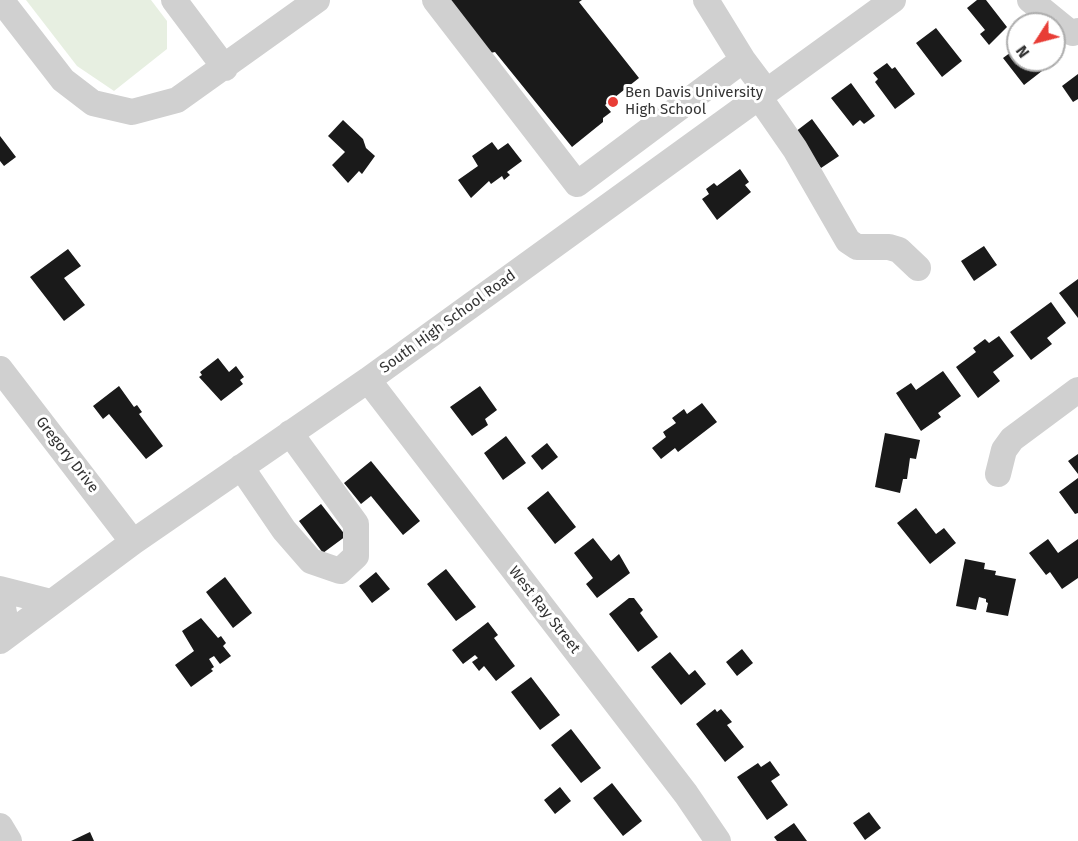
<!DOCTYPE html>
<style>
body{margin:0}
#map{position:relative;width:1078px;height:841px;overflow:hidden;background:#fff;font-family:"Fira Sans",sans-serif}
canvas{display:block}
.north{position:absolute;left:1006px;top:12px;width:60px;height:60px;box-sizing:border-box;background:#fff;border:2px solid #adadad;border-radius:50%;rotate:234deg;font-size:16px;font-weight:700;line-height:24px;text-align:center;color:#333}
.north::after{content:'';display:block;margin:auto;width:21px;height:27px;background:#e83d36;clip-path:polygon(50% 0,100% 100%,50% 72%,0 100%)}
</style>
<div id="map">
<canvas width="1078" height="841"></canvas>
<div class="north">N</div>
</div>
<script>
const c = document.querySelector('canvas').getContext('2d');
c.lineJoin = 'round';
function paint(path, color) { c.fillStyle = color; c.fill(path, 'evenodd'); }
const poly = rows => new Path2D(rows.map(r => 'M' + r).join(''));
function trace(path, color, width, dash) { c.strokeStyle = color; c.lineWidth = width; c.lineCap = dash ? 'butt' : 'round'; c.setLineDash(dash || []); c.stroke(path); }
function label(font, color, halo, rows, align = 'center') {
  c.font = font + ' "Fira Sans",sans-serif'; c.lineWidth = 6; c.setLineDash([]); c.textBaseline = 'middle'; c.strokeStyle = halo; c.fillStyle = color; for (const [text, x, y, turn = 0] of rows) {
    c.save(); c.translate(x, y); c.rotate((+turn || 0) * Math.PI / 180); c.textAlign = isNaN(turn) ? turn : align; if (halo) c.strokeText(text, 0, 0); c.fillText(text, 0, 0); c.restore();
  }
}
paint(poly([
 [26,0,151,0,167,21,167,49,114,91,77,66]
]), '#e7efe1');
paint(poly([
 [449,0,582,0,579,2,639,78,605,105,611,112,603,118,603,122,572,147,495,52,490,53],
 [977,0,986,0,1007,27,989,45,980,34,985,30,967,8],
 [936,28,962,61,942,77,916,43],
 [1018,47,1018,60,1034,60,1042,71,1024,85,1003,58],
 [887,63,892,69,895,67,915,94,895,109,875,82,878,79,873,73],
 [1078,74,1078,99,1073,102,1062,86],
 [851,83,875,116,864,124,860,120,853,126,831,98],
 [812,119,839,156,821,168,795,132],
 [343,120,363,139,366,148,375,156,362,174,359,171,348,183,332,165,345,152,328,136],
 [0,136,16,157,4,166,0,161],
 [492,142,498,150,508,143,522,161,507,172,510,175,504,180,502,176,491,184,489,181,471,198,458,180,478,166,472,156],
 [740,169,749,182,745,185,751,192,717,220,702,199,709,194,706,189,714,183,717,186],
 [984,246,997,265,974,281,961,261],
 [68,249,81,266,64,278,85,305,64,321,30,277],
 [1078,279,1078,318,1059,293],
 [1051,302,1066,323,1047,338,1052,344,1031,360,1010,332],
 [999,336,1014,356,993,372,1000,381,978,398,956,367,976,352,973,348,985,339,989,343],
 [218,358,229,372,236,366,244,377,240,380,243,384,221,401,199,377,202,375,200,372],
 [943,371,961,396,938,413,941,417,921,431,896,393,911,383,916,390],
 [119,386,134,407,137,405,142,412,139,414,163,446,146,459,109,414,103,419,93,406],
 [480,386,497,410,485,419,488,425,472,436,450,407],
 [702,403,717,422,678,452,675,448,661,459,652,448,666,437,663,432,676,423,672,418,684,409,687,414],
 [885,433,920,440,916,459,910,458,907,479,903,479,900,493,875,487],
 [506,436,526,463,503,480,484,453],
 [547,443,558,457,542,470,531,456],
 [1078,454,1078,474,1068,461],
 [371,461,420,521,403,535,371,496,361,504,344,483],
 [1078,478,1078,513,1075,514,1059,492],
 [548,491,576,527,555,544,527,508],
 [321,504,346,536,323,553,299,521],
 [916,508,936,534,944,528,956,543,930,564,897,523],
 [593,538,611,561,619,554,630,573,597,598,586,584,593,578,574,553],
 [1048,539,1058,553,1078,539,1078,578,1062,589,1050,572,1046,575,1029,553],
 [965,559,985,563,984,569,996,571,995,575,1016,579,1008,616,986,612,988,603,986,602,986,599,979,597,976,610,956,606],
 [446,569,476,607,456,621,427,584],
 [376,572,390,589,372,603,359,586],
 [225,577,252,613,233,628,206,592],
 [629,598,634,598,643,610,640,613,658,637,638,652,609,614],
 [201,618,218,638,221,636,226,643,223,646,231,656,220,664,214,656,209,659,214,667,211,669,213,671,191,687,175,665,194,651,182,631],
 [488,622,498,635,494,638,515,666,496,681,484,666,479,671,472,662,478,658,475,655,463,664,452,650],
 [742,649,753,663,737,676,726,662],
 [670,652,689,675,695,670,706,684,681,705,651,667],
 [531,677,560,715,540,730,511,692],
 [715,709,717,712,721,709,732,722,727,725,744,747,725,762,696,724],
 [571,729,601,768,581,783,551,745],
 [770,761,780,775,771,781,788,805,767,820,737,777,758,763,761,767],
 [612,783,642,821,623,836,593,798],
 [560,787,571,801,555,814,544,800],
 [869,812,881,828,865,840,853,823],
 [794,823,807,841,777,841,774,837],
 [90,832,94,841,71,841]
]), '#1a1a1a');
trace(poly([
 [1,0,63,80,93,103,132,112,177,100,317,0],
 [174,0,225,68],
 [435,0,577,184,743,60],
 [706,0,743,60,767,92],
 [1030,0,1067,30,1073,33,1078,31],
 [759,97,795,149,848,241,857,247,889,247,899,250,918,268],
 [0,369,133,542],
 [368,380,686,794,718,841],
 [241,467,284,530,311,561,340,571,356,556,356,524,290,433],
 [998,474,1004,450,1012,439,1078,390],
 [0,589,51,602],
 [0,591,8,635],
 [0,641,133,542,368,380,893,0],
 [0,826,9,841]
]), '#d0d0d0', 26);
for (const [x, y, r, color] of [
 [613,102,6,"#e83d36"]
]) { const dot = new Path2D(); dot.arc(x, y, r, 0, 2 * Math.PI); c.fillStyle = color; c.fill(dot); trace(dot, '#fff', 2); }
label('15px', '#333', '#fff', [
 ["Ben Davis University",625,93],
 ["High School",625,110]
], 'left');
label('15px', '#333', '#fff', [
 ["South High School Road",448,322,-36],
 ["Gregory Drive",67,455,52],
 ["West Ray Street",544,610,52]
]);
</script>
